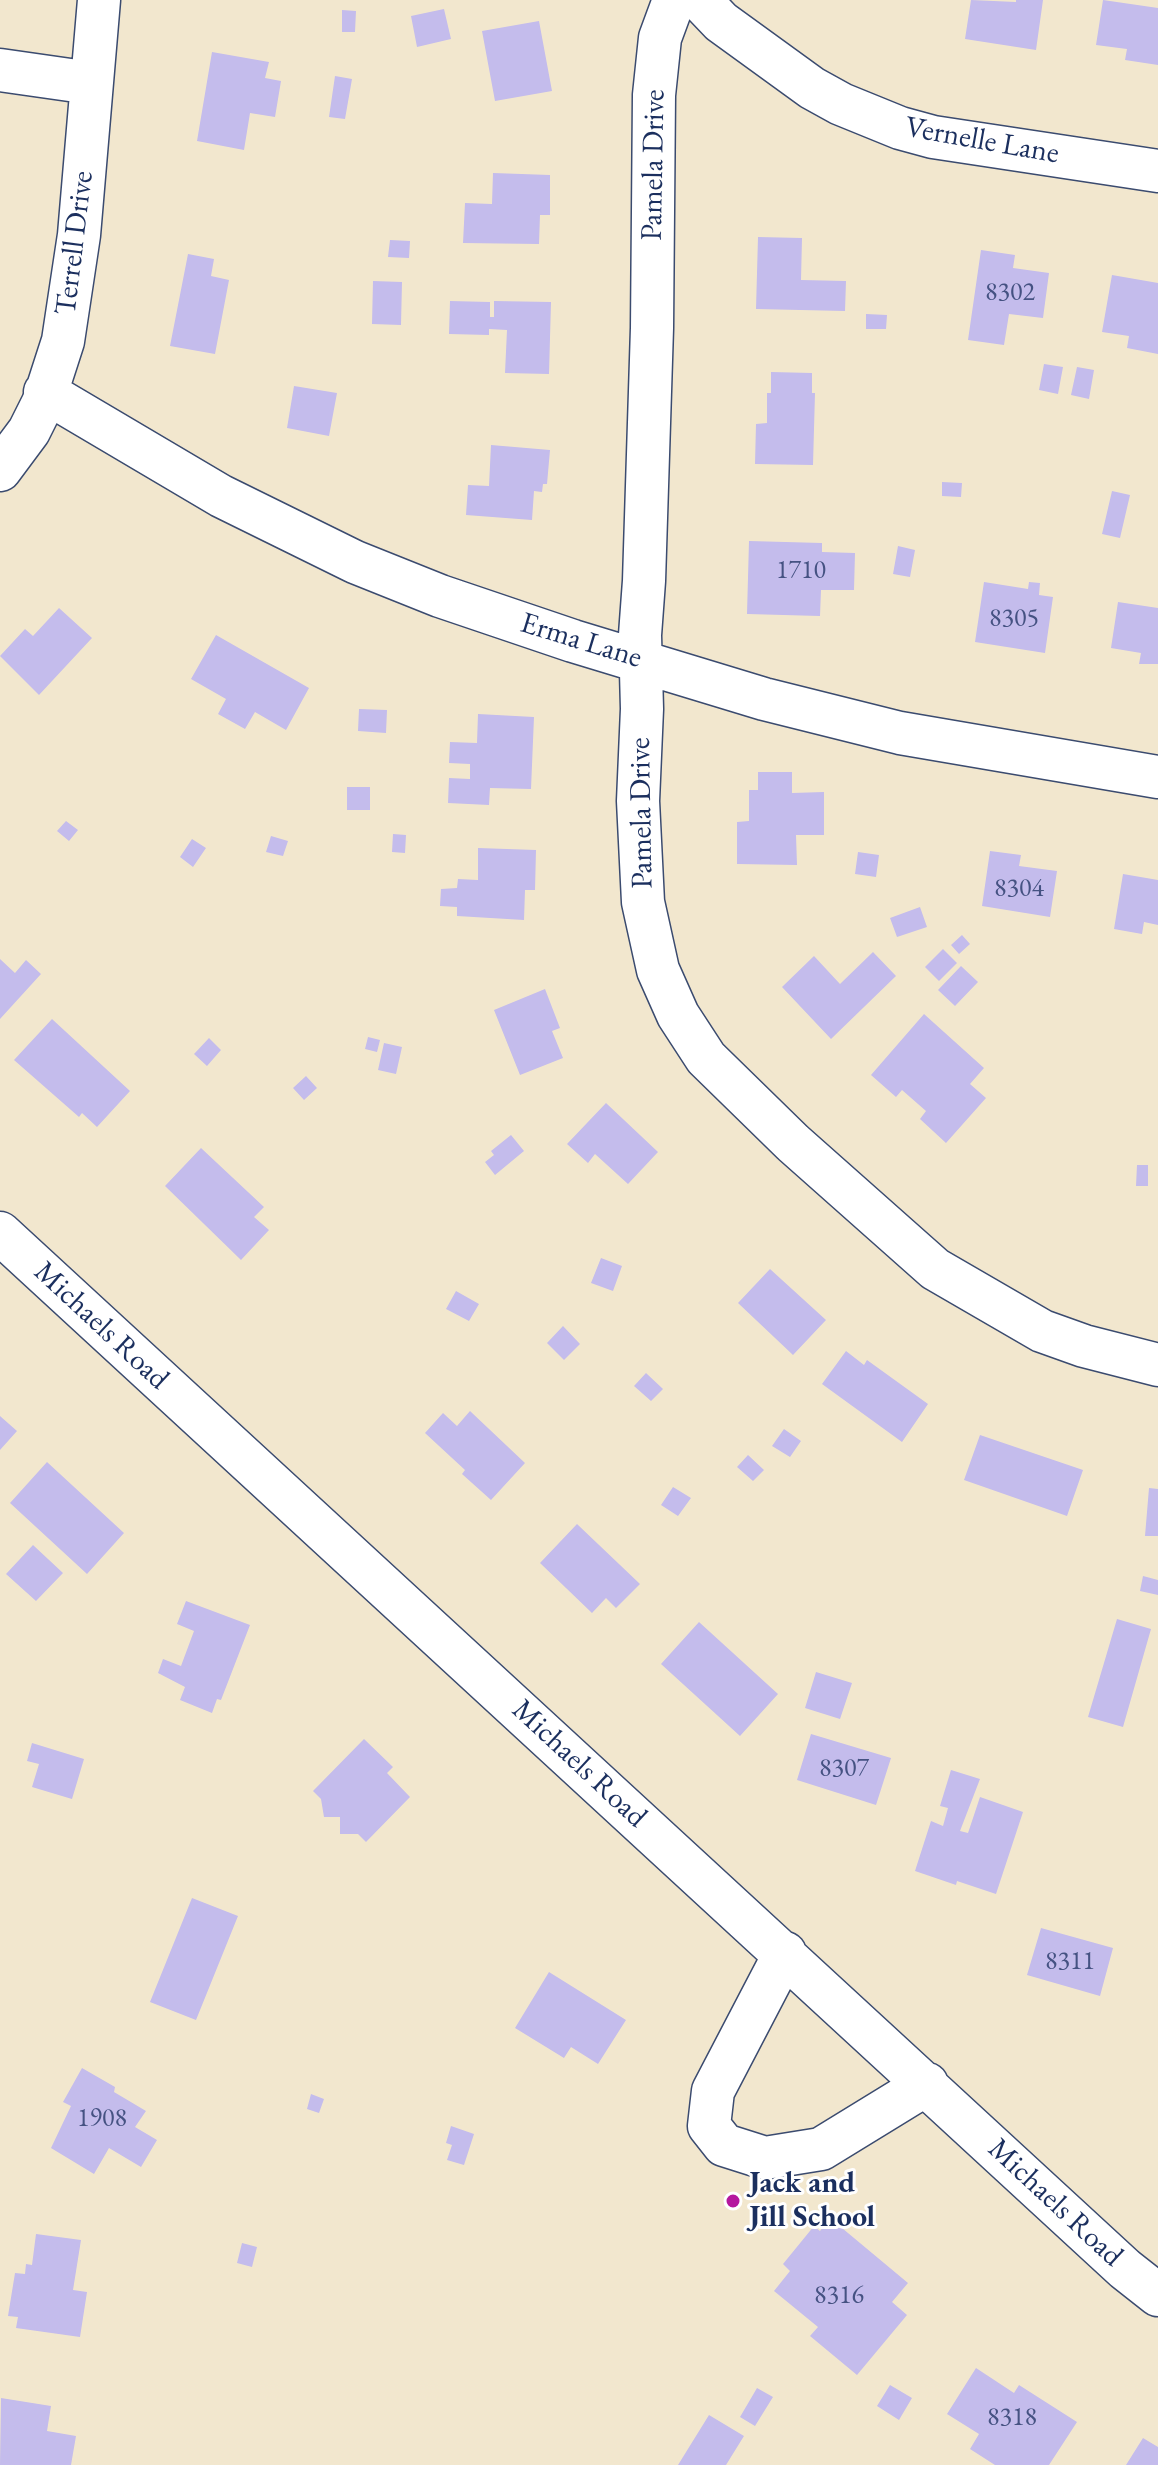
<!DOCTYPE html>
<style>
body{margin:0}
canvas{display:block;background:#f2e7ce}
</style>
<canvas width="1158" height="2465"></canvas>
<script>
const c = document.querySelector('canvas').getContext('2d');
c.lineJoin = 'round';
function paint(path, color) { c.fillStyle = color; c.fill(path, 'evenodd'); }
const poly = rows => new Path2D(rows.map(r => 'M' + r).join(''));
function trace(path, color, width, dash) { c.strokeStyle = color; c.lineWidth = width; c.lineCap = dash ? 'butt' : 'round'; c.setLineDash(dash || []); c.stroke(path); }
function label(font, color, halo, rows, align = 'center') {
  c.font = font + ' "EB Garamond",serif'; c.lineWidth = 6; c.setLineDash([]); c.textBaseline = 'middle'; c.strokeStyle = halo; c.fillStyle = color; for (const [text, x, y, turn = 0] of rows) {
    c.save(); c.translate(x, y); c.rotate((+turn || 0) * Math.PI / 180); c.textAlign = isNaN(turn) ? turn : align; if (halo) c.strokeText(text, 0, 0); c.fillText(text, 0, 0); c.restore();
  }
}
paint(poly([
 [971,0,1016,2,1016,0,1043,0,1036,50,965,39],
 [1103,0,1158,8,1158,65,1125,60,1127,49,1096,45],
 [444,9,451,39,417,47,411,16],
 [342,10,356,11,355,32,342,32],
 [539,21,552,91,495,101,482,31],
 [212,52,269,62,265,78,281,81,275,117,250,113,244,150,197,141],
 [335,76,352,79,345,119,329,117],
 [493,173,550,175,550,215,540,215,539,244,463,243,465,203,492,204],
 [758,237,802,238,801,280,846,281,845,311,756,309],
 [390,240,410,241,409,258,388,257],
 [981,250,1015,255,1013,268,1049,273,1043,318,1009,314,1004,345,968,340],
 [188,254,214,259,211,276,229,280,215,354,170,346],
 [1112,275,1158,283,1158,354,1127,348,1129,336,1102,332],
 [373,281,402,282,401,325,372,324],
 [450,301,490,302,490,317,494,317,494,301,551,302,549,374,505,373,507,330,489,329,489,335,449,334],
 [866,314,887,315,886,329,866,329],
 [1044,364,1063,367,1058,394,1039,390],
 [1077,367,1094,370,1089,399,1071,395],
 [771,372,812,373,812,393,815,393,813,465,755,464,756,424,767,423,767,393,771,393],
 [294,386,337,393,329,436,287,428],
 [491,445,550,450,547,484,543,484,542,492,534,491,532,520,466,515,468,485,489,486],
 [942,482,962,483,961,497,942,496],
 [1112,491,1130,495,1120,538,1102,534],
 [749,541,822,543,822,552,855,553,854,590,821,590,820,616,747,614],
 [898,546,915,550,910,577,893,574],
 [984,582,1028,589,1029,582,1040,583,1039,595,1053,597,1045,653,975,642],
 [1118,602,1158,608,1158,664,1139,664,1141,653,1111,648],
 [59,608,92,638,39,695,0,656,25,629,33,636],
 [216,635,309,688,286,730,255,712,245,729,218,714,226,699,191,679],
 [359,709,387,710,386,733,358,731],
 [478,714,534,717,531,789,490,788,489,805,448,803,449,778,470,779,470,764,449,763,450,742,477,743],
 [758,772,792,772,792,793,824,792,824,835,796,835,797,865,737,864,737,822,749,821,749,790,758,790],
 [347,787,370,787,370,810,347,810],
 [66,821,78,830,69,841,57,831],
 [393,834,406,835,405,853,392,852],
 [271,836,288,841,283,856,266,852],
 [192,839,206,848,193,867,180,857],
 [478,848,536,850,535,890,525,890,524,920,457,916,457,907,440,906,441,889,457,888,458,879,478,880],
 [990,851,1021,855,1019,866,1057,871,1050,917,982,906],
 [858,852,879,855,876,877,855,874],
 [1123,874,1158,880,1158,925,1144,922,1142,934,1114,929],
 [920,907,927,927,897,937,890,918],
 [962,935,970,944,959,954,951,945],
 [943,949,957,963,939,981,925,967],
 [873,952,896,976,831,1039,782,987,814,956,840,984],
 [0,959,15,973,26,960,41,974,0,1019],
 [961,966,978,982,955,1006,938,990],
 [545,989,560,1028,552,1031,563,1058,520,1075,494,1010],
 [924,1014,984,1068,970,1084,986,1098,946,1143,920,1119,926,1111,902,1090,896,1097,871,1075],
 [52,1019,130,1091,97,1127,82,1113,79,1117,14,1060],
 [368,1037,380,1040,377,1052,365,1049],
 [209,1038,221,1050,207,1066,194,1054],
 [384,1043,402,1047,396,1074,378,1070],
 [306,1076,317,1088,304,1100,293,1088],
 [606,1103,658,1152,628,1184,595,1154,588,1163,567,1144],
 [511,1135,524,1151,495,1175,485,1162,494,1155,491,1151],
 [201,1148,264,1207,254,1217,269,1230,241,1260,165,1186],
 [1137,1165,1148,1165,1148,1186,1136,1186],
 [601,1258,622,1266,613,1291,591,1283],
 [770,1269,826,1320,793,1355,738,1303],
 [456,1291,479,1304,469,1321,446,1309],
 [563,1326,580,1344,564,1360,547,1343],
 [846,1351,864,1365,867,1360,928,1404,902,1442,822,1384],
 [646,1373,663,1389,651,1401,634,1386],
 [470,1411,525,1463,491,1500,462,1474,465,1470,425,1433,443,1413,457,1426],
 [0,1416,17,1431,0,1450],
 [784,1429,801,1441,790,1457,772,1446],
 [980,1435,1083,1470,1067,1516,964,1480],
 [748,1455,764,1470,753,1481,737,1467],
 [47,1462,124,1533,87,1574,10,1503],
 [673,1487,691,1498,678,1516,661,1505],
 [1149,1488,1158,1489,1158,1536,1145,1536],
 [577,1524,640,1584,616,1608,606,1598,592,1613,540,1563],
 [33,1545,63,1573,36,1601,6,1574],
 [1143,1576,1158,1580,1158,1595,1140,1591],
 [186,1601,250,1625,221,1700,217,1699,212,1713,180,1700,185,1687,158,1673,163,1659,181,1666,194,1631,177,1624],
 [1117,1619,1151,1629,1123,1727,1088,1717],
 [699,1622,778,1694,740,1736,661,1664],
 [816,1672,852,1683,840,1719,805,1708],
 [811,1734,891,1758,876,1805,797,1780],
 [364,1739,393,1767,387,1773,410,1797,366,1842,358,1834,340,1834,340,1817,324,1817,321,1799,313,1791],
 [32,1743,84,1759,72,1799,32,1787,39,1764,27,1761],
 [951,1770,980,1779,960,1831,968,1833,980,1797,1023,1812,996,1894,957,1881,956,1885,915,1871,931,1821,943,1826,948,1808,940,1806],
 [192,1898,238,1916,196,2020,150,2002],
 [1041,1928,1113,1948,1100,1996,1027,1975],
 [549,1972,626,2020,598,2064,571,2047,564,2058,515,2028],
 [82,2068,115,2087,114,2092,146,2111,135,2127,157,2140,141,2167,109,2148,94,2174,51,2148,71,2106,63,2102],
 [311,2094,324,2099,319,2113,307,2109],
 [451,2126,474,2134,464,2165,447,2160,452,2145,446,2143],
 [830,2218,908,2283,892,2302,907,2315,857,2375,810,2336,818,2327,774,2291,790,2271,783,2264,814,2226,820,2231],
 [36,2234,81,2240,73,2290,87,2292,80,2337,16,2328,18,2317,8,2316,15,2273,25,2274,26,2264,32,2265],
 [242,2243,257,2247,252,2267,237,2263],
 [976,2368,1014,2393,1019,2385,1077,2422,1049,2465,995,2465,970,2449,979,2434,947,2414],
 [890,2385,912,2398,899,2420,877,2406],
 [757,2388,773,2397,755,2426,740,2417],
 [1,2398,51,2406,47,2431,76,2436,71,2465,0,2465],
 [709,2415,744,2436,726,2465,678,2465],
 [1143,2438,1158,2447,1158,2465,1126,2465]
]), '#c4bcec');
const minor = poly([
 [674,0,660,38,654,95,652,328,644,581,640,635,642,709,638,801,643,902,658,970,678,1015,706,1058,793,1143,935,1269,1042,1331,1084,1346,1158,1365],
 [700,0,721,22,812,88,841,104,900,128,933,137,1158,171],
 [0,70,91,83],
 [45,392,221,496,355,562,440,596,573,641,764,699,900,733,1158,777],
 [0,470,29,431,43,403,63,341,79,235,99,0],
 [0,1233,1125,2269,1158,2295],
 [785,1953,713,2091,709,2126,724,2145,765,2158,821,2149,927,2084]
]);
trace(minor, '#3b4b6f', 45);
trace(minor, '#fff', 42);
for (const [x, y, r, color] of [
 [733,2201,8,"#b5179e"]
]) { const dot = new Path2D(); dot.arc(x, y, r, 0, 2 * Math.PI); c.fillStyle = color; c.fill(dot); trace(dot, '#fff', 3); }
label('26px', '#455282', null, [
 ["8302",1010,293],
 ["1710",801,571],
 ["8305",1014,619],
 ["8304",1019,889],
 ["8307",844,1769],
 ["8311",1070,1962],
 ["1908",102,2119],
 ["8316",839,2296],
 ["8318",1012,2418]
]);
label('30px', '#1b2f5e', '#fff', [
 ["Vernelle Lane",982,141,10],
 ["Pamela Drive",654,165,-89],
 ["Terrell Drive",75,243,-83],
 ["Erma Lane",581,641,17],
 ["Pamela Drive",642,813,-91],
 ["Michaels Road",101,1326,43],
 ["Michaels Road",579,1764,43],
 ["Michaels Road",1055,2203,43]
]);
label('bold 30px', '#1b2f5e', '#fff', [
 ["Jack and",749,2184],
 ["Jill School",749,2218]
], 'left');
</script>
